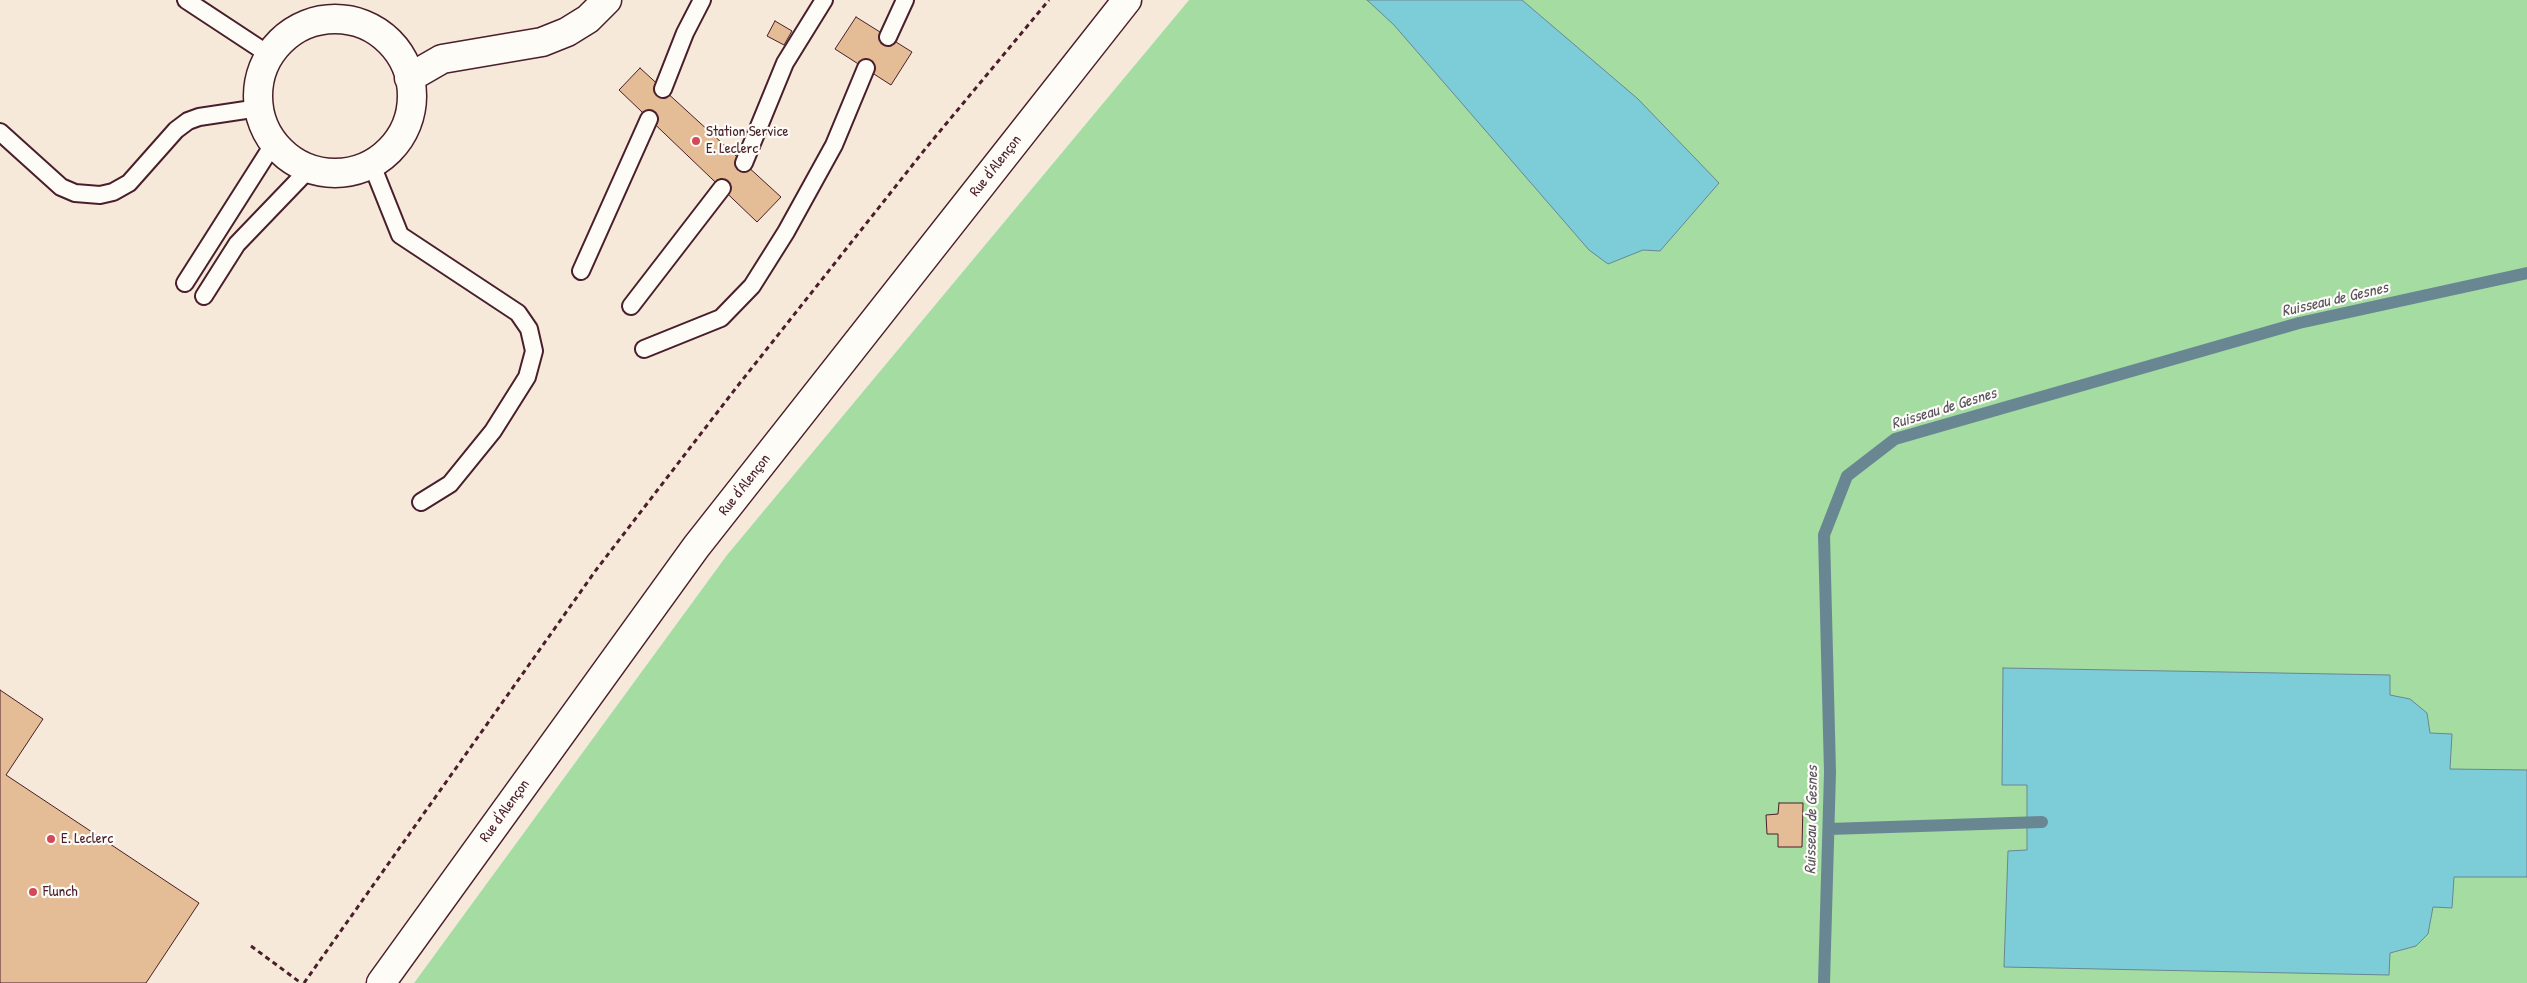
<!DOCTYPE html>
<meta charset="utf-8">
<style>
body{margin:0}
canvas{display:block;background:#fdfcf7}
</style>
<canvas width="2527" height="983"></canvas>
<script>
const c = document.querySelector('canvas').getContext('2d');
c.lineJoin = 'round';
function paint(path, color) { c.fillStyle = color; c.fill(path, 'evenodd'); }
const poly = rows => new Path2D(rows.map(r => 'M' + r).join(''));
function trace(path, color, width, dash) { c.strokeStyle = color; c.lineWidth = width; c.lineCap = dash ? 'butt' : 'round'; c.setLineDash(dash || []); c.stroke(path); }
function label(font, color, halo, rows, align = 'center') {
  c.font = font + ' "Patrick Hand",sans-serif'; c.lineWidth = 4.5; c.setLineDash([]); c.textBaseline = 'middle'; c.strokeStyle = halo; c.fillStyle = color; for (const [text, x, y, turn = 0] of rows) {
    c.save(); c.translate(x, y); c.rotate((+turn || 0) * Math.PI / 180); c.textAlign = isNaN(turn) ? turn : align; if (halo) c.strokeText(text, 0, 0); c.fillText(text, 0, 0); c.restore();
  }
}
paint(poly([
 [0,0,1189,0,727,555,414,983,0,983]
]), '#f6e9da');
paint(poly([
 [1189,0,2527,0,2527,983,414,983,727,555]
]), '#a4dca1');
const water = poly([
 [1367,0,1522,0,1638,99,1719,183,1660,251,1643,250,1608,264,1589,250,1394,25,1367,0],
 [2003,668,2390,675,2390,695,2410,699,2427,713,2430,733,2452,734,2450,769,2527,770,2527,877,2454,877,2452,908,2433,907,2428,934,2416,946,2390,953,2389,975,2004,967,2008,851,2027,850,2027,785,2002,785,2003,668]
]);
paint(water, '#7dcdd8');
trace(water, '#698793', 1);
trace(poly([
 [1829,829,2042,822],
 [1824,983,1830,772,1824,535,1847,476,1895,439,2299,323,2527,273]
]), '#698793', 12);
const building = poly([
 [856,17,912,52,891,85,835,49,856,17],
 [775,21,792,31,784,45,767,36,775,21],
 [640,68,781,197,757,222,619,90,640,68],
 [0,690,43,719,6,775,199,903,146,983,0,983,0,690],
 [1779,803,1803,803,1802,847,1778,847,1778,834,1767,834,1766,815,1778,814,1779,803]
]);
paint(building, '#e4bc95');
trace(building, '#4a1f2b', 1);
const service = poly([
 [186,0,268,54],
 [888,37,905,0],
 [663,89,685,33,702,0],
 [0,132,61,187,75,193,100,195,113,192,129,183,176,130,188,121,199,117,259,108],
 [744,163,785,63,824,0],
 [372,165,400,235,518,313,529,329,534,351,527,377,493,431,450,484,421,502],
 [581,271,649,119],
 [185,283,274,143],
 [204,296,237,244,310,168],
 [631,306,722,188],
 [644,349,721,318,752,286,786,232,834,145,866,68]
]);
const minor = poly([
 '258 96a77 77 0 1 1 154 0a77 77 0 1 1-154 0Z',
 [409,78,442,59,542,42,567,32,588,19,607,0],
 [381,983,696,547,1127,0]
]);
trace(service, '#4a1f2b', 20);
trace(minor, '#4a1f2b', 31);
trace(poly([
 [251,946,301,983],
 [304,983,596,570,736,388,926,148,1049,0]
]), '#4a1f2b', 3, [5, 4]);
trace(service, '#fdfcf7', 16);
trace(minor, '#fdfcf7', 28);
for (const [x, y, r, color] of [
 [696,141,5,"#d1495b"],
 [51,839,5,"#d1495b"],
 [33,892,5,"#d1495b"]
]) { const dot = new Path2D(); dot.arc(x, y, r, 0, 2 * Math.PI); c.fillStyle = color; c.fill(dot); trace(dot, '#fdfcf7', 2); }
label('15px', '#4a1f2b', '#fdfcf7', [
 ["Station Service",706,132],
 ["E. Leclerc",706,149],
 ["E. Leclerc",61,839],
 ["Flunch",43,892]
], 'left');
label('15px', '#4a1f2b', '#fdfcf7', [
 ["Rue d'Alençon",996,166,-52],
 ["Rue d'Alençon",745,485,-52],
 ["Rue d'Alençon",505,811,-54]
]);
label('italic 16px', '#59535f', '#fdfcf7', [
 ["Ruisseau de Gesnes",2335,300,-13],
 ["Ruisseau de Gesnes",1944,409,-17],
 ["Ruisseau de Gesnes",1812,820,-89]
]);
</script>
